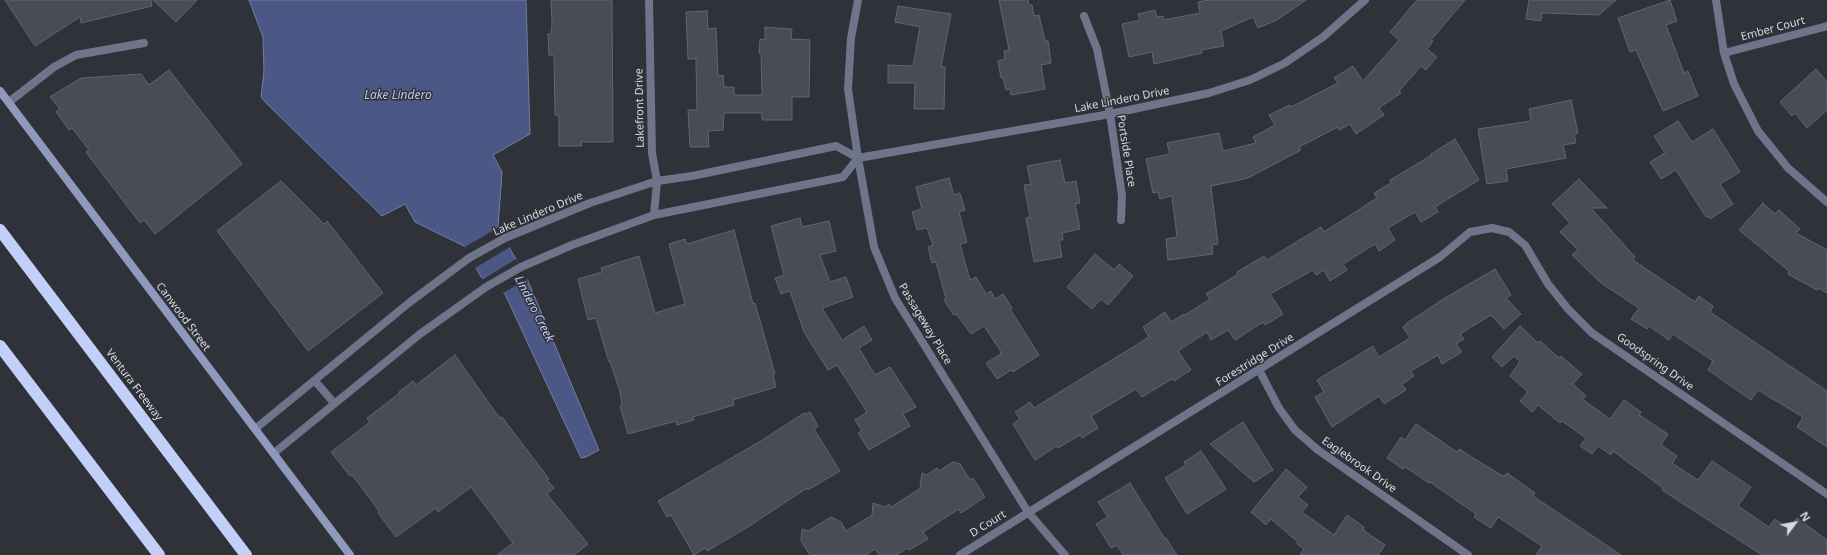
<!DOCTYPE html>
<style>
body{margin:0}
#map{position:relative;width:1827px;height:555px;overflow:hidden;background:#30323a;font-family:"Noto Sans",sans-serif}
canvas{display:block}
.north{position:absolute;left:1775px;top:503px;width:40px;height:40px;-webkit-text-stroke:3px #30323a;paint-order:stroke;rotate:58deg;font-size:11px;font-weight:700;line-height:16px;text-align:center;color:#d8dadf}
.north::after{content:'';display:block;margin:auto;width:14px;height:18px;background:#d8dadf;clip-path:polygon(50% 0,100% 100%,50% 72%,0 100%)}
</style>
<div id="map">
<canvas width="1827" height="555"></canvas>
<div class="north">N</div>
</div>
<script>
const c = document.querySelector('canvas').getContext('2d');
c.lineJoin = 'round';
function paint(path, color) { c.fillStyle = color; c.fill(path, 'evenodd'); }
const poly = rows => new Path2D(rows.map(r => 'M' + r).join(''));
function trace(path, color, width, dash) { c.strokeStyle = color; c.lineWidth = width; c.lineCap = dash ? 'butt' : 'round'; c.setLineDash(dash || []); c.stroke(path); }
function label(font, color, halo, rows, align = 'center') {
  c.font = font + ' "Noto Sans",sans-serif'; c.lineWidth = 3; c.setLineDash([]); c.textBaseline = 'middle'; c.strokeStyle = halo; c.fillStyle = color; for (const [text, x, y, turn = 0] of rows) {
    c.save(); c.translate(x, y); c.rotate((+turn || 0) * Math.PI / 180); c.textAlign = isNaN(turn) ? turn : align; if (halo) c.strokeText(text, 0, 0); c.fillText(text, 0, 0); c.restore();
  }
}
const water = poly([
 [249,0,526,0,530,134,493,155,502,172,498,227,528,281,599,450,586,457,581,458,505,294,481,277,464,246,415,222,405,204,382,216,266,103,261,97,264,71,263,37,249,0]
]);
paint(water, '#4b5784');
trace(water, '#757e9f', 1);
paint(poly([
 [499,227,510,247,475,268,463,248],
 [516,259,528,279,501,294,482,280]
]), '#30323a');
const building = poly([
 [5,0,151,0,152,6,81,23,80,17,35,46,5,0],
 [153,0,197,0,176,22,153,0],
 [551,0,612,0,613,142,581,142,582,146,559,146,559,115,555,115,554,55,549,55,548,34,551,34,552,24,551,0],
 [999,0,1028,0,1029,5,1032,5,1034,16,1039,15,1045,41,1048,41,1051,63,1041,65,1045,89,1011,95,1010,89,1006,90,1003,78,1001,78,998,61,1005,59,1004,51,1009,50,999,0],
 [1208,0,1306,0,1277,20,1258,28,1253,17,1221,31,1224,46,1201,50,1202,53,1154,64,1152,52,1129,57,1122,24,1140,20,1138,14,1155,10,1157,17,1163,16,1164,20,1200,13,1198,2,1208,0],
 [1417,0,1465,0,1431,40,1433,41,1427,49,1437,57,1426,70,1421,66,1399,91,1401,93,1379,108,1384,115,1356,134,1350,124,1339,130,1338,127,1299,147,1301,150,1248,178,1211,186,1218,244,1212,245,1213,254,1168,260,1166,239,1177,237,1172,196,1160,199,1158,192,1153,193,1146,159,1170,154,1167,143,1219,133,1223,151,1256,143,1253,137,1275,125,1269,115,1290,105,1291,107,1338,83,1334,78,1353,66,1363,81,1399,40,1390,32,1417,0],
 [1529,0,1616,0,1599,15,1542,13,1541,21,1526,19,1529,0],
 [1670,0,1677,21,1666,25,1684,73,1688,71,1698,96,1663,111,1636,50,1630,52,1618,18,1670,0],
 [898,6,951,14,941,67,945,67,944,109,914,109,915,83,888,83,888,65,913,66,920,27,895,22,898,6],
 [707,11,708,29,716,28,718,76,723,75,724,87,734,87,734,95,762,95,761,54,759,53,760,39,765,40,765,27,792,29,791,39,810,40,809,97,792,97,792,120,762,120,762,113,724,113,723,130,708,131,709,147,690,147,688,110,697,110,696,59,688,59,686,12,707,11],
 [1816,69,1827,82,1827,110,1807,128,1795,113,1792,116,1780,102,1816,69],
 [169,70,242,164,155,234,144,220,140,223,127,206,86,152,89,150,72,128,69,130,56,112,60,109,50,97,81,78,141,74,149,85,169,70],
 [1571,100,1578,133,1574,134,1576,143,1563,145,1566,158,1506,169,1508,181,1487,184,1478,129,1531,121,1529,109,1571,100],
 [1678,121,1692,142,1713,129,1740,172,1720,184,1733,204,1710,219,1708,216,1706,217,1676,170,1661,179,1650,162,1665,153,1654,136,1678,121],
 [1455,139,1479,180,1435,207,1438,212,1421,222,1415,212,1388,228,1395,240,1379,251,1375,244,1343,264,1347,270,1330,281,1324,270,1316,275,1313,270,1270,294,1283,314,1265,325,1263,322,1235,340,1228,330,1211,340,1207,332,1178,351,1191,370,1174,381,1172,379,1142,397,1136,389,1091,416,1098,428,1082,438,1080,435,1058,448,1057,446,1035,460,1013,424,1020,419,1015,412,1030,402,1034,408,1149,337,1143,327,1165,312,1171,322,1184,314,1185,315,1210,299,1206,294,1238,274,1237,272,1264,256,1267,260,1321,227,1324,232,1377,198,1374,193,1391,183,1390,180,1432,155,1431,154,1455,139],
 [1060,160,1065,183,1076,181,1080,203,1075,204,1080,229,1062,233,1063,240,1059,240,1062,257,1034,262,1026,218,1030,217,1024,185,1031,184,1027,166,1060,160],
 [949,178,954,195,960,193,965,210,959,212,967,242,960,244,970,280,976,277,986,294,991,291,995,299,1003,294,1012,308,1010,309,1039,355,1013,372,1011,370,997,379,986,363,1001,354,1000,350,984,326,971,334,957,315,953,314,944,300,946,299,936,262,932,263,928,247,933,245,927,228,917,230,912,212,922,209,916,187,949,178],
 [1579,179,1607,208,1591,208,1635,257,1633,260,1695,302,1699,296,1713,306,1710,312,1827,391,1827,447,1797,427,1803,417,1758,390,1751,400,1708,370,1713,361,1673,334,1669,340,1649,326,1647,329,1631,319,1639,308,1601,283,1572,255,1578,250,1560,232,1570,223,1552,204,1579,179],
 [281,181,324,224,327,221,383,293,308,351,217,231,281,181],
 [1763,203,1775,214,1779,210,1800,229,1796,233,1827,250,1827,293,1818,288,1817,290,1788,274,1789,271,1739,230,1763,203],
 [800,218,802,227,829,221,836,251,820,255,830,282,846,277,853,297,822,308,842,340,864,326,872,340,859,348,875,375,890,367,916,407,903,414,910,426,869,450,858,433,862,431,855,420,867,412,837,365,828,370,804,332,790,291,781,294,775,278,784,275,771,226,800,218],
 [734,230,753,304,755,303,775,374,773,375,776,387,733,400,734,405,693,417,694,420,677,425,676,421,628,434,620,406,622,405,620,392,610,361,609,362,596,318,588,320,578,279,602,272,601,268,639,256,655,313,685,304,669,244,685,239,687,244,734,230],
 [1095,254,1114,270,1119,264,1133,276,1108,305,1101,299,1092,309,1067,287,1095,254],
 [1495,269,1511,295,1506,298,1521,314,1504,329,1491,315,1460,334,1464,339,1456,344,1462,352,1442,364,1438,355,1411,371,1414,376,1402,384,1406,390,1384,404,1379,396,1332,427,1315,397,1324,392,1317,380,1373,346,1379,357,1410,338,1403,327,1407,323,1445,298,1495,269],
 [1520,326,1538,343,1540,341,1559,358,1561,356,1582,374,1573,384,1586,396,1582,399,1610,419,1624,400,1641,412,1639,415,1668,434,1661,445,1677,456,1672,463,1698,480,1712,461,1751,487,1738,506,1769,527,1775,519,1789,529,1797,518,1827,540,1827,555,1762,555,1662,490,1663,488,1613,451,1611,455,1598,446,1592,454,1580,446,1586,438,1562,421,1560,423,1538,405,1532,412,1520,401,1528,392,1510,376,1520,361,1514,356,1502,367,1492,357,1520,326],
 [455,355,493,409,500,418,502,417,549,479,547,480,554,488,547,494,588,544,574,555,497,555,513,543,471,487,438,512,436,508,396,537,378,513,379,511,365,492,352,475,350,476,331,452,370,422,367,418,400,393,399,392,413,381,416,385,455,355],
 [810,412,818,426,814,429,840,471,808,490,807,488,748,527,707,551,705,548,694,555,671,515,667,517,658,501,764,439,804,413,805,414,810,412],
 [1243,422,1273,470,1254,482,1210,444,1243,422],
 [1416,424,1457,452,1459,449,1501,475,1504,476,1507,473,1535,493,1533,496,1621,555,1536,555,1542,546,1498,517,1491,528,1474,517,1476,514,1430,482,1429,483,1405,467,1403,469,1387,458,1401,437,1405,440,1416,424],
 [1201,451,1226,489,1187,514,1165,478,1186,465,1184,462,1201,451],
 [953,462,960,464,970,480,973,478,985,497,961,513,959,509,923,532,928,539,909,550,908,548,896,555,879,555,875,549,866,555,810,555,801,541,802,529,808,531,831,517,841,522,846,531,872,515,873,503,885,507,889,504,891,507,921,488,920,486,922,473,927,475,937,468,939,471,953,462],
 [1286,469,1307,487,1298,497,1308,505,1302,512,1334,535,1347,515,1364,527,1363,530,1385,545,1378,555,1300,555,1304,549,1297,544,1298,542,1271,519,1266,525,1251,512,1286,469],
 [1130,483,1165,539,1166,538,1177,555,1123,555,1117,545,1111,548,1096,524,1108,517,1098,502,1130,483]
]);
paint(building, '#4a4c55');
trace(building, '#62656e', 1);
trace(poly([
 [649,0,652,153,657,181,654,215],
 [858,0,851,38,848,89,858,158,874,247,895,298,1028,512,1065,555],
 [1716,0,1724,53,1734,84,1758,131,1788,168,1827,202],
 [1084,16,1097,49,1110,114,1122,196,1121,220],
 [1724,53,1827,26],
 [9,102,54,67,76,55,144,43],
 [1259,370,1279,408,1295,430,1318,450,1468,555],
 [315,381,334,403],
 [255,429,410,302,469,258,505,238,590,203,657,181,692,176,836,146,858,158,1110,114,1209,93,1250,80,1285,63,1323,37,1365,0],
 [274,453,420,334,486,287,521,267,572,245,654,215,843,177,858,158],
 [960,555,1440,257,1470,232,1492,228,1509,232,1525,245,1548,284,1568,309,1592,333,1827,494]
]), '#6e7489', 8);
trace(poly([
 [0,91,350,555]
]), '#8f99bb', 8);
trace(poly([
 [0,230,246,555],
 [0,346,159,555]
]), '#c2cff9', 12);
label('11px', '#d8dadf', '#30323a', [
 ["Ember Court",1773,29,-15],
 ["Lake Lindero Drive",1122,100,-11],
 ["Lakefront Drive",640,108,-91],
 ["Portside Place",1126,151,81],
 ["Lake Lindero Drive",538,214,-23],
 ["Canwood Street",183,317,53],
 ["Passageway Place",925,324,59],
 ["Forestridge Drive",1255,360,-32],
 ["Goodspring Drive",1655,362,35],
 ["Ventura Freeway",134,385,53],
 ["Eaglebrook Drive",1359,465,35],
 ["D Court",988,524,-32]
]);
label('italic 12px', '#bcc9f5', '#30323a', [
 ["Lake Lindero",398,96],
 ["Lindero Creek",534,309,63]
]);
</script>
